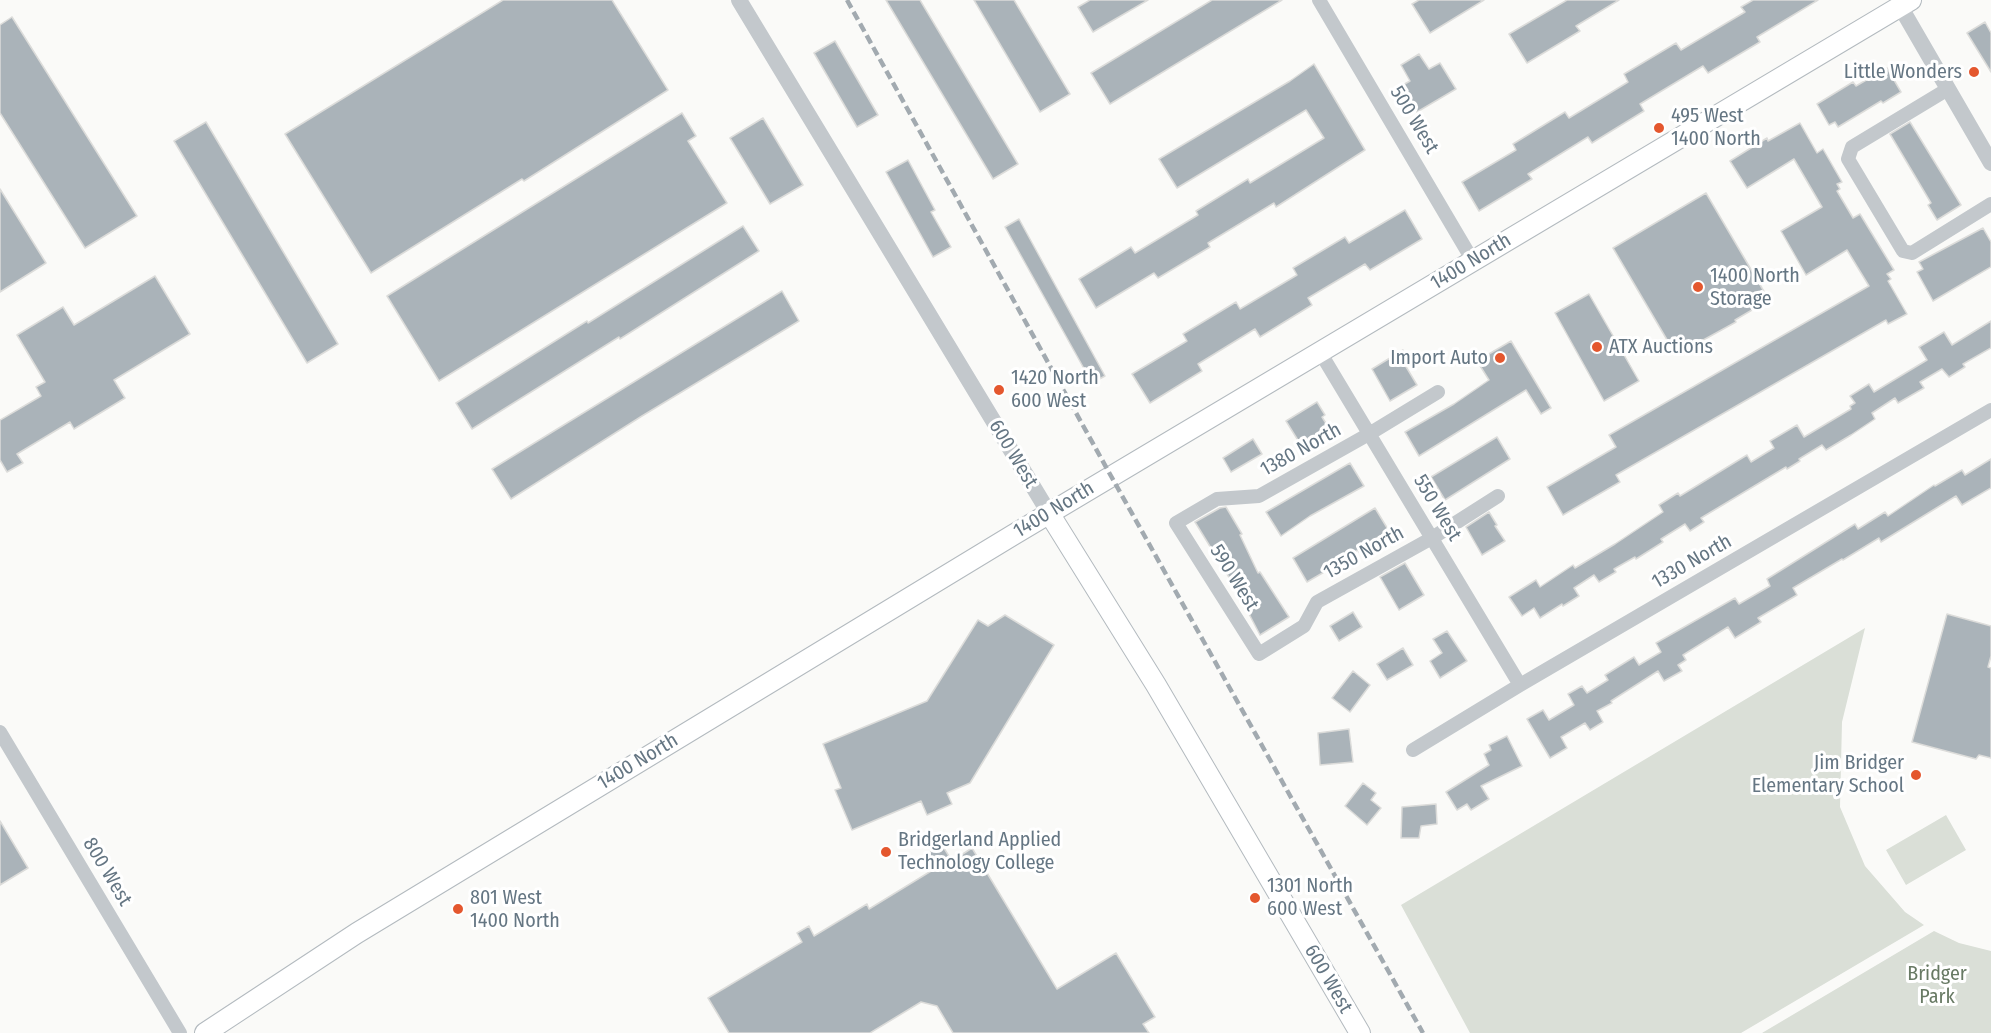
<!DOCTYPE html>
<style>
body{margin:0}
canvas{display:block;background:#fafaf8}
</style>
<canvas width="1991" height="1033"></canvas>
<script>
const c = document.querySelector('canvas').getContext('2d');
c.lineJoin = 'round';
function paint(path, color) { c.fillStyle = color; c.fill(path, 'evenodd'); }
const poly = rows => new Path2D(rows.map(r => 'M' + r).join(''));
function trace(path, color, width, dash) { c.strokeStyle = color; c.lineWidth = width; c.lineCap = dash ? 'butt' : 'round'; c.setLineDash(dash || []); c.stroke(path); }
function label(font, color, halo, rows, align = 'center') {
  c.font = font + ' "Fira Sans Condensed",sans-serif'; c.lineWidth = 6; c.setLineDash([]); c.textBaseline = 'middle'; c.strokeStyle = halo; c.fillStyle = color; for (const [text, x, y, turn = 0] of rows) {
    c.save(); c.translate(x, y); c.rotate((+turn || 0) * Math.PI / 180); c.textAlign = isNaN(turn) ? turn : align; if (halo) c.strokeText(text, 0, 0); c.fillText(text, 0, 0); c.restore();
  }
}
paint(poly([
 [1865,628,1842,722,1840,807,1865,866,1905,912,1924,925,1741,1033,1470,1033,1401,905],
 [1946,815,1966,850,1906,885,1886,850],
 [1934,931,1959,943,1991,951,1991,1033,1762,1033]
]), '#dadfd7');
const building = poly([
 [503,0,612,0,668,90,524,181,522,179,371,273,285,134,503,0],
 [886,0,920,0,1018,164,993,179,886,0],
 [974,0,1014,0,1070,94,1040,112,974,0],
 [1090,0,1148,0,1093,32,1078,7,1090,0],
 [1212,0,1282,0,1110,104,1091,73,1212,0],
 [1419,0,1484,0,1430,33,1412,4,1419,0],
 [1567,0,1619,0,1576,26,1580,31,1527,63,1509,34,1567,0],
 [1753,0,1818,0,1757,37,1760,42,1708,73,1703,66,1640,104,1644,111,1592,143,1588,137,1528,174,1532,179,1479,211,1462,182,1516,150,1513,144,1565,112,1569,118,1628,82,1624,74,1676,43,1681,50,1745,12,1741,7,1753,0],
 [12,17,137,216,85,248,0,113,0,25,12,17],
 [1985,22,1991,33,1991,72,1967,33,1985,22],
 [835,41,878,115,857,127,814,53,835,41],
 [1419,54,1429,69,1440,63,1456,89,1417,112,1401,86,1410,81,1401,65,1419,54],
 [1314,64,1365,150,1276,207,1274,203,1208,243,1210,247,1158,278,1154,273,1096,308,1079,279,1131,247,1135,253,1198,215,1196,211,1248,179,1250,183,1324,138,1306,110,1177,188,1159,159,1290,81,1314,64],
 [1887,68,1901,92,1883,103,1881,101,1838,127,1835,122,1829,125,1817,104,1853,82,1856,86,1887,68],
 [682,113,696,136,688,141,727,203,439,381,387,296,682,113],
 [763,118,803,185,770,204,730,138,763,118],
 [206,122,338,344,307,363,174,141,206,122],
 [1910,122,1961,205,1937,220,1928,205,1931,203,1890,134,1910,122],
 [1800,123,1817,153,1823,149,1842,182,1837,184,1840,189,1837,191,1853,218,1860,214,1894,270,1887,274,1891,279,1888,281,1907,314,1888,324,1886,320,1616,475,1620,482,1563,515,1547,487,1616,447,1609,435,1869,286,1847,250,1806,275,1781,231,1822,207,1794,159,1747,188,1730,161,1767,138,1768,141,1800,123],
 [908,160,935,210,931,212,951,247,933,257,886,172,908,160],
 [0,189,46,263,0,292,0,189],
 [1706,193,1769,300,1735,320,1736,322,1676,355,1613,248,1706,193],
 [1405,210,1422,239,1370,270,1365,264,1308,298,1312,305,1260,337,1255,329,1198,364,1202,371,1150,403,1132,374,1187,341,1183,334,1236,302,1240,309,1297,275,1293,268,1345,237,1349,243,1405,210],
 [1019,219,1105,376,1092,383,1005,227,1019,219],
 [743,226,759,251,620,339,619,337,472,429,456,403,587,321,588,323,743,226],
 [1983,228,1991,242,1991,267,1933,301,1917,272,1923,269,1919,262,1983,228],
 [155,276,190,334,114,380,125,398,74,429,70,422,17,454,23,463,7,472,0,460,0,420,41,396,36,387,45,382,17,335,63,307,74,325,155,276],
 [782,291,799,321,642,416,511,499,492,469,782,291],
 [1589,294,1639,381,1604,401,1555,313,1589,294],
 [1991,321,1991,348,1963,364,1965,367,1949,377,1942,369,1920,382,1924,388,1898,403,1895,398,1872,413,1875,419,1851,435,1826,450,1822,445,1799,459,1800,461,1787,469,1786,467,1701,518,1704,522,1690,531,1685,524,1661,539,1663,542,1636,559,1635,557,1614,569,1616,572,1599,582,1594,575,1574,588,1579,596,1563,606,1562,604,1540,618,1534,608,1522,616,1509,597,1536,580,1540,587,1573,565,1575,568,1615,544,1663,512,1659,505,1678,493,1680,496,1747,455,1751,462,1774,448,1770,441,1797,425,1804,437,1851,409,1850,406,1855,403,1850,396,1869,384,1874,392,1927,360,1919,347,1944,332,1952,345,1991,321],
 [1511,341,1551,408,1541,414,1526,390,1419,456,1405,432,1454,404,1489,380,1477,361,1511,341],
 [1403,350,1409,362,1405,365,1417,385,1390,401,1372,369,1403,350],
 [1317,402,1325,415,1322,417,1332,433,1304,450,1286,421,1317,402],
 [1497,437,1510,459,1445,500,1431,477,1497,437],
 [1253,439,1262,454,1231,472,1223,458,1253,439],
 [1991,459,1991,488,1962,505,1956,496,1881,542,1879,538,1843,560,1842,559,1793,588,1797,595,1758,618,1761,622,1735,638,1728,627,1683,655,1686,660,1678,665,1682,671,1664,681,1658,671,1611,701,1612,703,1597,711,1603,722,1590,730,1585,723,1561,737,1567,748,1550,758,1527,719,1543,710,1549,720,1574,705,1568,694,1582,686,1587,693,1608,680,1605,675,1634,657,1639,665,1661,652,1656,643,1735,598,1739,604,1770,586,1767,579,1855,524,1858,529,1885,512,1888,516,1934,485,1935,486,1962,470,1965,475,1991,459],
 [1350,463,1364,486,1310,516,1281,536,1266,512,1350,463],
 [1226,507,1242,534,1240,535,1258,573,1260,572,1289,617,1260,635,1235,587,1195,522,1220,508,1226,507],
 [1375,508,1389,531,1372,541,1373,543,1359,552,1358,550,1338,563,1338,564,1307,582,1293,558,1375,508],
 [1489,512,1497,525,1495,526,1505,541,1482,555,1466,527,1489,512],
 [1405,563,1424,595,1399,610,1380,577,1405,563],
 [1353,612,1362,627,1339,641,1330,626,1353,612],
 [1947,614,1991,626,1991,656,1988,667,1991,668,1991,758,1979,755,1976,759,1912,742,1947,614],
 [1005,615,1054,645,970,783,947,793,952,804,927,815,921,801,852,830,835,790,841,788,823,744,927,701,978,620,988,626,1005,615],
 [1447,631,1467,661,1440,678,1430,661,1442,653,1433,639,1447,631],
 [1403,648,1413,665,1387,680,1377,664,1403,648],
 [1353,671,1370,685,1350,712,1332,698,1353,671],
 [1349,729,1353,762,1320,765,1318,733,1349,729],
 [1507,736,1522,766,1481,786,1489,799,1471,810,1467,804,1457,810,1446,792,1489,765,1484,754,1491,750,1489,745,1507,736],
 [1363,783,1376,793,1371,800,1381,808,1367,825,1345,806,1363,783],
 [1436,804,1437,824,1421,826,1419,838,1401,838,1402,807,1436,804],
 [0,821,28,868,0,885,0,821],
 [942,845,952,861,972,848,1057,989,1116,953,1155,1017,1143,1024,1149,1033,953,1033,937,1006,921,1002,870,1033,729,1033,708,998,802,942,797,933,809,926,814,936,867,904,869,909,936,868,927,854,942,845]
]);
paint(building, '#aab3b9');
trace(building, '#dcdcda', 1.5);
const secondary = poly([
 [1049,513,1156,685,1360,1033],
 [205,1033,357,933,1013,535,1911,0]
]);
trace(secondary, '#b3babf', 22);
trace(poly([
 [1319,0,1473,261],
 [1948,89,1852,147,1848,159,1903,251,1912,253,1991,204],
 [1320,352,1520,685],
 [1438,392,1369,434,1259,496,1217,499,1176,523,1259,654,1304,626,1317,602,1432,538,1498,496],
 [0,732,180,1033],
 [1413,750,1520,685,1991,410]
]), '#c3c8cc', 14);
trace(poly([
 [739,0,1049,513],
 [1900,6,1991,163]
]), '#c3c8cc', 16);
trace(secondary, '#fff', 20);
trace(poly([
 [847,0,1111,476,1423,1033]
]), '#a2aab0', 4.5, [9, 4.5]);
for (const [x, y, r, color] of [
 [1974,72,6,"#e4572e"],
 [1659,128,6,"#e4572e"],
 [1698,287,6,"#e4572e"],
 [1597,347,6,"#e4572e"],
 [1500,358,6,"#e4572e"],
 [999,390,6,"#e4572e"],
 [1916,775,6,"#e4572e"],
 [886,852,6,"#e4572e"],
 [1255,898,6,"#e4572e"],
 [458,909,6,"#e4572e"]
]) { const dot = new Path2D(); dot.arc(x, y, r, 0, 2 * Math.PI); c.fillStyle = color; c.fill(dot); trace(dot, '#fff', 2); }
label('20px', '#657683', '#fff', [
 ["Little Wonders",1962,72,"right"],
 ["495 West",1671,116],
 ["1400 North",1671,139],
 ["1400 North",1710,276],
 ["Storage",1710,299],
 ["ATX Auctions",1609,347],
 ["Import Auto",1488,358,"right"],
 ["1420 North",1011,378],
 ["600 West",1011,401],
 ["Jim Bridger",1904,763,"right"],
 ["Elementary School",1904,786,"right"],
 ["Bridgerland Applied",898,840],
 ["Technology College",898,863],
 ["1301 North",1267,886],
 ["600 West",1267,909],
 ["801 West",470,898],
 ["1400 North",470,921]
], 'left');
label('20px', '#657683', '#fff', [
 ["500 West",1414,120,59],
 ["1400 North",1471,262,-31],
 ["1380 North",1301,450,-29],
 ["600 West",1013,454,59],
 ["550 West",1437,508,59],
 ["1400 North",1054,510,-31],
 ["1350 North",1364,553,-29],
 ["1330 North",1692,562,-30],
 ["590 West",1234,578,58],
 ["1400 North",638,762,-31],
 ["800 West",107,872,59],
 ["600 West",1328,979,60]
]);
label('20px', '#687a64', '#fff', [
 ["Bridger",1937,974],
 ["Park",1937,997]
]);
</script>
